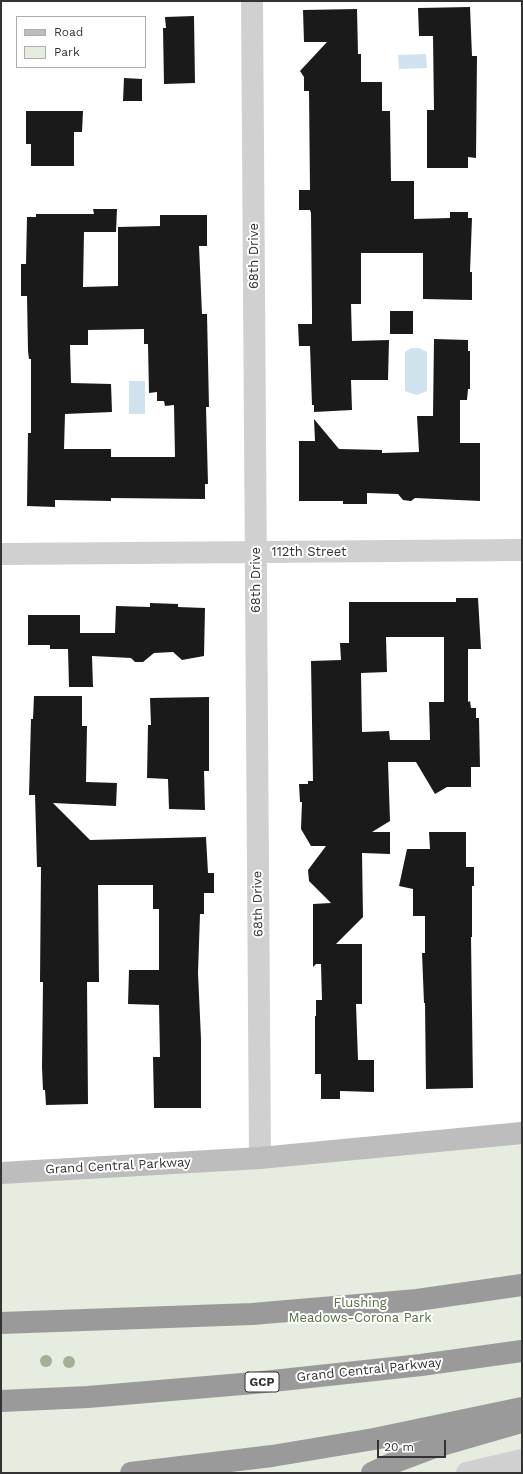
<!DOCTYPE html>
<style>
body{margin:0}
#map{position:relative;width:523px;height:1474px;overflow:hidden;background:#fff;font-family:"Work Sans",sans-serif}
canvas{display:block}
.frame{position:absolute;inset:0;border:2px solid #333;pointer-events:none}
.legend{position:absolute;left:16px;top:16px;width:130px;height:52px;box-sizing:border-box;background:#fff;border:1px solid #adadad;margin:0;padding:5px 7px;list-style:none;font-size:12px;color:#333}
.legend li{display:flex;align-items:center;gap:8px;height:20px}
.legend b{width:20px;border:1px solid #adadad}
.scale{position:absolute;left:377px;top:1440px;width:69px;height:18px;box-sizing:border-box;border:2px solid #333;border-top:0;padding-left:5px;font-size:12px;line-height:14px;white-space:nowrap;color:#333;-webkit-text-stroke:3px #fff;paint-order:stroke}
</style>
<div id="map">
<canvas width="523" height="1474"></canvas>
<div class="frame"></div>
<ul class="legend">
<li><b style="height:5px;background:#bdbdbd"></b>Road</li>
<li><b style="height:11px;background:#e6ecdf"></b>Park</li>
</ul>
<div class="scale">20 m</div>
</div>
<script>
const c = document.querySelector('canvas').getContext('2d');
c.lineJoin = 'round';
function paint(path, color) { c.fillStyle = color; c.fill(path, 'evenodd'); }
const poly = rows => new Path2D(rows.map(r => 'M' + r).join(''));
function trace(path, color, width, dash) { c.strokeStyle = color; c.lineWidth = width; c.lineCap = dash ? 'butt' : 'round'; c.setLineDash(dash || []); c.stroke(path); }
function label(font, color, halo, rows, align = 'center') {
  c.font = font + ' "Work Sans",sans-serif'; c.lineWidth = 4; c.setLineDash([]); c.textBaseline = 'middle'; c.strokeStyle = halo; c.fillStyle = color; for (const [text, x, y, turn = 0] of rows) {
    c.save(); c.translate(x, y); c.rotate((+turn || 0) * Math.PI / 180); c.textAlign = isNaN(turn) ? turn : align; if (halo) c.strokeText(text, 0, 0); c.fillText(text, 0, 0); c.restore();
  }
}
paint(poly([
 [522,1133,522,1473,1,1473,1,1173]
]), '#e6ecdf');
paint(poly([
 [426,54,427,68,399,69,398,55],
 [411,348,419,348,427,352,427,391,417,395,405,391,405,352],
 [129,381,145,381,145,414,129,414]
]), '#cfe2ee');
paint(poly([
 [470,7,472,56,477,56,476,158,468,157,468,168,427,168,427,110,434,110,433,36,419,36,418,8],
 [357,9,358,54,361,54,361,82,382,82,382,111,390,111,391,181,414,181,414,219,450,218,450,212,468,212,468,218,472,218,470,272,472,272,472,300,423,299,423,253,361,253,361,304,351,304,352,341,389,340,388,380,351,380,352,410,314,412,314,405,312,405,310,346,299,346,298,324,312,324,312,313,311,213,310,210,299,210,299,190,310,190,309,91,304,91,304,77,300,71,327,42,304,42,303,10],
 [194,16,195,83,164,84,163,28,166,28,165,17],
 [124,78,142,79,142,101,123,101],
 [26,111,83,111,82,132,74,132,74,166,31,166,31,144,26,144],
 [93,209,117,209,116,232,84,232,83,287,118,286,118,227,160,226,160,215,207,215,207,246,199,246,202,314,207,314,209,407,206,407,208,484,205,484,205,499,111,498,111,501,55,500,55,507,27,506,28,433,31,433,31,359,29,359,28,351,27,296,21,296,21,264,26,264,27,217,36,217,36,214,94,214],
 [144,329,144,344,148,344,149,393,157,392,157,401,164,401,165,406,174,405,175,457,111,457,111,449,64,449,65,414,112,412,111,384,71,383,70,345,88,345,88,330],
 [390,311,413,311,413,334,390,334],
 [434,339,468,340,468,351,470,351,470,389,468,389,467,400,460,400,460,443,480,443,480,501,415,498,411,501,403,500,398,494,367,493,367,504,343,504,343,501,299,501,299,441,315,441,314,419,339,449,382,450,382,453,419,452,417,416,433,416],
 [456,598,478,598,481,649,468,649,468,702,470,701,471,708,476,708,476,718,479,718,480,767,471,767,471,787,447,787,435,794,416,762,388,762,390,821,372,832,390,832,390,854,362,853,363,917,336,944,362,944,362,1004,356,1004,358,1060,374,1060,374,1092,340,1091,340,1099,321,1099,321,1074,315,1074,315,1016,316,1016,316,1000,322,1000,321,964,316,964,313,967,313,904,331,903,309,881,308,870,326,846,311,846,301,829,302,802,300,802,299,784,308,784,308,781,313,781,311,661,341,660,340,643,349,643,349,602,456,602],
 [386,637,444,637,444,702,429,702,430,740,390,740,389,731,362,732,361,673,387,672],
 [150,603,178,604,178,607,205,608,204,656,182,660,173,652,154,653,143,662,135,662,131,658,92,656,93,687,69,687,68,649,50,649,50,645,28,645,28,615,80,615,80,633,115,633,116,606,150,607],
 [34,696,82,696,82,726,87,726,86,782,117,783,116,806,53,803,90,840,206,837,208,873,214,873,214,893,204,893,204,914,200,914,198,973,201,1039,201,1108,154,1108,153,1057,160,1057,159,1005,128,1004,129,970,159,970,159,909,153,909,153,885,98,885,99,982,87,982,88,1104,46,1105,45,1090,43,1090,42,1067,43,982,40,982,41,867,37,867,35,795,29,795,31,719,33,719],
 [209,697,209,771,204,771,205,810,169,809,168,779,147,778,148,725,151,725,150,698],
 [429,832,466,832,466,867,474,867,474,886,472,886,472,937,471,937,473,1088,426,1089,425,1003,424,1003,422,953,425,953,425,916,413,916,413,889,399,886,407,849,430,849]
]), '#1a1a1a');
trace(poly([
 [252,1,260,1158],
 [1,554,522,550],
 [467,1473,522,1460]
]), '#d0d0d0', 22);
trace(poly([
 [1,1173,260,1158,522,1133]
]), '#bdbdbd', 22);
trace(poly([
 [1,1323,252,1314,417,1300,522,1285],
 [1,1401,88,1397,254,1383,421,1365,522,1351],
 [131,1473,272,1456,374,1439,522,1408],
 [372,1473,395,1462,435,1447,518,1423]
]), '#9a9a9a', 22);
c.fillStyle = '#a2b095';
for (const [x, y] of [
 [46,1361],
 [69,1362]
]) { c.beginPath(); c.arc(x, y, 6, 0, 2 * Math.PI); c.fill(); }
for (const [x, y, w] of [
 [262,1382,34]
]) { const box = new Path2D(); box.roundRect(x - w / 2, y - 10, w, 20, 3); c.fillStyle = '#fff'; c.fill(box); trace(box, '#333', 1); }
label('bold 12px', '#333', null, [
 ["GCP",262,1382]
]);
label('13px', '#333', '#fff', [
 ["68th Drive",254,256,-90],
 ["112th Street",309,552],
 ["68th Drive",256,580,-90],
 ["68th Drive",258,904,-91],
 ["Grand Central Parkway",118,1166,-3],
 ["Grand Central Parkway",369,1370,-6]
]);
label('13px', '#56703f', '#fff', [
 ["Flushing",360,1303],
 ["Meadows-Corona Park",360,1318]
]);
</script>
